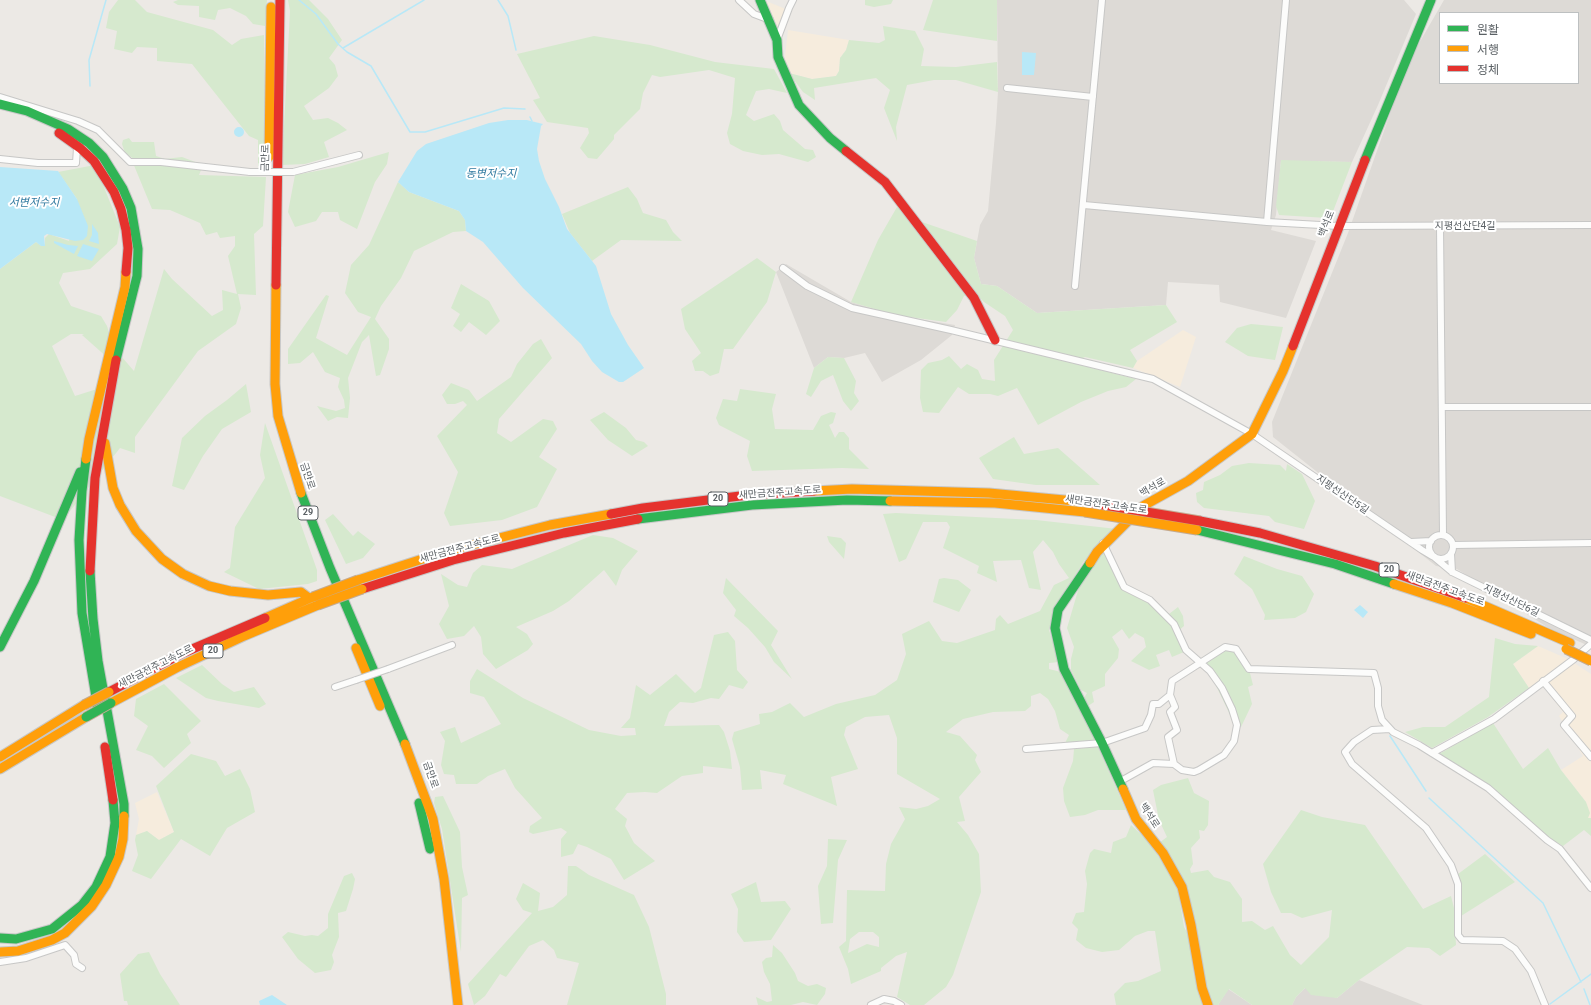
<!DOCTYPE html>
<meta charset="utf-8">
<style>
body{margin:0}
#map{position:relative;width:1591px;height:1005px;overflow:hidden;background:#ece9e5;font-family:Roboto,"Noto Sans KR",sans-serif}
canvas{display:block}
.legend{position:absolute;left:1439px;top:12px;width:140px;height:72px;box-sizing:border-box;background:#fff;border:1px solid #bdc0c1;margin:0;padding:5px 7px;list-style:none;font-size:12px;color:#5b6165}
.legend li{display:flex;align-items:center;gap:8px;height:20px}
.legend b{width:20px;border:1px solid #bdc0c1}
</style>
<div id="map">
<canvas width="1591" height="1005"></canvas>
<ul class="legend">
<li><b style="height:5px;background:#30b455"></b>원활</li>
<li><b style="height:5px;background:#ff9f0a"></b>서행</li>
<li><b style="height:5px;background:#e5322d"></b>정체</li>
</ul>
</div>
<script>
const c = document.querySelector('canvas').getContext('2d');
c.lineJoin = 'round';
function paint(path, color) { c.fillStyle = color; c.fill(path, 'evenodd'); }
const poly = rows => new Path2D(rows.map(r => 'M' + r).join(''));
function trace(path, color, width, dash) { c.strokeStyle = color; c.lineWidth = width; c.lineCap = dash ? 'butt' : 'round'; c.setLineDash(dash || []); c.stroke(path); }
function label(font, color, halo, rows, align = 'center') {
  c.font = font + ' Roboto,"Noto Sans KR",sans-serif'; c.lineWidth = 4; c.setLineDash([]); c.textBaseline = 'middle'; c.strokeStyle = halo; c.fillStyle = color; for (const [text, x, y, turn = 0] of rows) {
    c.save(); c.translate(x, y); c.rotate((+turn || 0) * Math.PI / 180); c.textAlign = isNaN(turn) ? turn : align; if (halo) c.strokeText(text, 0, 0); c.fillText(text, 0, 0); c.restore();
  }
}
paint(poly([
 [766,1,786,9,777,32],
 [788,30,849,40,846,50,840,58,839,71,836,76,812,79,789,73,784,66],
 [1183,330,1196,337,1180,387,1133,368,1137,361],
 [1538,646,1568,659,1591,674,1591,818,1588,818,1586,802,1561,770,1583,756,1559,716,1563,712,1539,681,1529,688,1513,664],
 [157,792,174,832,159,840,147,831,136,835,139,819,135,803]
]), '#f6ecdd');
paint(poly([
 [997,0,1404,0,1416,14,1378,105,1352,162,1281,161,1276,215,1271,230,1316,241,1286,318,1220,302,1219,285,1168,282,1166,305,1037,313,997,286,981,284,974,258,980,225,988,211,996,123,998,92],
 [1444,0,1591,0,1591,647,1547,627,1457,569,1436,566,1273,437,1272,422,1348,233,1397,94,1414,52],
 [1440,13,1578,13,1578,83,1440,83],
 [786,264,851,302,895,315,955,325,952,335,921,360,882,382,865,353,844,358,828,357,814,368,776,272],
 [1359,980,1423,1005,1292,1005,1296,997,1306,987,1337,998],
 [1228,989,1252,1005,1218,1005]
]), '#dddad6');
paint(poly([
 [118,0,135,0,147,12,213,30,232,45,241,39,264,35,266,166,258,166,258,140,249,136,192,64,157,61,157,48,137,47,132,53,114,49,117,31,106,28,109,12],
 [178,0,267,0,265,26,253,24,246,16,230,8,218,10,215,20,199,17,199,6,178,5,173,2],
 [288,0,309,0,328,19,342,40,329,58,335,65,338,76,329,88,304,106,313,120,328,118,338,123,347,130,324,142,329,157,305,164,282,165,290,11],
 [865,0,893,0,891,4,874,7,865,5],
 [933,0,997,0,997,41,923,30],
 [883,26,915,31,924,49,921,66,956,67,997,62,998,92,956,80,934,80,907,85,896,127,897,141,884,108,890,90,876,78,814,88,815,100,803,92,789,73,812,79,836,76,839,71,840,58,846,50,849,40,879,43,885,40],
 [594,36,650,45,715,62,774,69,787,93,769,89,756,91,746,115,754,121,774,114,780,121,783,130,805,149,813,150,816,157,808,162,779,154,762,155,743,151,730,144,727,133,732,114,735,78,709,70,660,77,652,75,643,93,640,109,614,135,614,139,597,159,588,158,580,148,589,133,588,128,547,122,533,100,540,98,517,54],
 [129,138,132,142,154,142,156,156,165,159,182,157,198,163,201,170,199,175,266,177,263,226,254,234,256,295,238,294,241,308,236,324,198,351,135,437,135,453,120,448,63,520,0,496,0,269,36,242,42,246,45,246,45,238,49,234,69,241,77,199,58,172,95,165,120,227,117,244,90,269,63,273,59,283,71,306,101,316,107,326,114,348,134,371,164,269,172,279,212,316,223,310,222,290,237,294,228,256,235,246,235,236,220,238,217,232,206,235,200,223,170,210,152,209,133,163,134,159,125,153,122,144,123,140],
 [71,334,84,334,82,335,109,359,97,389,75,396,52,346],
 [389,152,387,164,375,182,357,229,340,220,338,212,322,212,316,221,295,227,288,212,295,175,338,167],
 [1281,160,1352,162,1332,214,1327,218,1279,215,1276,206],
 [398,182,409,192,459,211,465,220,466,231,453,232,414,251,401,278,381,306,375,319,389,339,389,349,380,375,376,376,369,335,362,342,348,378,350,398,348,418,337,417,328,421,317,406,336,411,345,408,344,400,338,387,340,378,325,372,313,352,300,363,288,364,288,349,326,295,329,296,316,338,347,355,371,317,358,312,345,293,351,265,369,245],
 [628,187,637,199,643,213,666,220,673,232,682,241,621,240,592,261,570,233,562,214],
 [897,207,922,222,977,241,974,258,981,284,997,286,1037,313,1166,305,1177,322,1130,350,1137,361,1133,368,1085,357,1072,363,1136,379,1126,387,1108,391,1081,402,1038,425,1017,388,998,396,990,394,969,394,958,387,939,413,923,412,920,398,921,370,928,363,942,360,949,356,961,369,967,364,978,370,982,379,995,381,994,360,1013,330,1005,316,984,302,975,293,964,296,957,310,946,322,895,315,851,302,878,240],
 [757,258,776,272,767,302,733,349,724,349,719,373,710,376,703,371,695,371,692,361,701,353,685,329,681,309],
 [461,284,489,301,500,321,486,335,469,322,461,332,453,326,460,314,451,308],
 [1251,324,1283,327,1275,360,1248,356,1225,342,1237,328],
 [541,339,552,358,499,419,497,433,511,442,543,419,553,421,557,429,539,457,557,469,537,507,502,520,450,526,444,513,458,472,437,436,467,405,463,401,455,404,447,404,442,395,451,383,469,390,477,401,511,377,517,364,533,344],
 [828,357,844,358,856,381,854,393,859,401,851,411,843,401,833,375,821,381,811,397,806,394,814,368],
 [246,384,251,412,222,429,203,456,184,490,172,486,182,438,205,416,227,400],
 [740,389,776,394,772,409,775,429,813,430,821,416,831,412,836,413,833,423,829,425,835,438,839,432,844,432,849,438,849,449,869,469,842,468,752,471,747,456,750,441,719,425,716,418,723,399,737,401],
 [604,412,626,428,636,440,644,442,648,446,632,456,608,440,590,420],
 [265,423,317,570,317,581,308,584,259,589,224,572,230,568,235,527,265,478,260,455],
 [1014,437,1024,454,1058,448,1100,485,1036,485,993,479,979,458],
 [1249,463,1280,465,1286,471,1287,464,1302,474,1315,501,1304,529,1275,522,1269,516,1204,508,1197,502,1196,493,1203,490,1204,482,1220,475,1232,466],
 [896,513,1036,520,1117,529,1084,561,1053,611,1049,630,1059,662,1049,663,1049,669,1061,672,1097,741,1065,743,1069,735,1060,729,1055,711,1048,699,1040,693,1031,696,1031,706,1025,711,993,712,963,719,946,732,960,736,977,755,975,760,981,772,959,797,965,821,957,822,968,835,979,854,981,892,953,975,946,987,924,1005,910,1005,897,997,907,952,896,956,881,968,881,971,851,984,848,969,839,947,846,941,847,890,885,891,886,864,891,844,905,819,899,807,916,809,928,806,940,799,897,774,897,738,889,715,865,717,846,727,844,735,858,769,831,777,837,806,783,784,786,775,760,770,762,789,742,790,740,767,732,739,734,732,760,724,759,714,772,712,790,703,804,717,836,704,875,695,897,680,906,654,902,634,929,621,942,641,957,643,995,630,996,619,1000,615,1008,624,1040,611,1054,585,1069,578,1059,564,1053,552,1043,540,1033,552,1041,590,1029,588,1021,560,993,561,997,582,977,573,979,566,943,548,950,527,947,522,923,522,906,559,899,562,883,514],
 [859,932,873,932,879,937,879,947,867,944,848,953,850,939],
 [333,514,353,536,358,531,375,544,363,558,346,564,325,520],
 [593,535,613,538,638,551,622,570,616,586,604,570,569,601,553,611,516,627,527,634,533,644,528,650,496,669,483,654,481,637,474,626,464,636,447,639,439,624,449,606,441,574,458,585,467,587,473,573,482,565,512,569],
 [827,536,841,538,846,543,844,559,829,542],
 [1103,550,1123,588,1155,601,1169,614,1178,607,1183,616,1184,626,1177,632,1184,652,1172,657,1169,650,1156,655,1160,666,1149,670,1131,661,1146,647,1144,638,1135,633,1129,639,1122,629,1112,637,1119,649,1118,658,1105,674,1105,686,1092,692,1094,702,1088,706,1084,698,1087,693,1081,690,1071,670,1071,659,1074,647,1067,628,1082,577],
 [1244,556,1277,569,1302,576,1314,594,1306,612,1295,618,1264,620,1265,615,1252,589,1234,574],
 [726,578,778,631,771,645,792,679,774,662,765,647,748,628,734,616,736,610,723,593],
 [944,578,958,580,971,590,959,612,933,602,939,579],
 [728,632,735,641,737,670,748,682,743,689,729,685,719,699,711,698,693,703,680,702,669,712,664,726,719,725,724,732,730,751,732,769,703,766,703,773,682,776,657,793,645,792,627,793,615,809,627,819,625,826,634,843,655,861,624,880,611,859,587,847,578,844,573,854,561,857,561,839,567,832,561,828,533,834,529,832,530,826,542,818,515,788,505,769,488,776,477,784,456,784,454,775,444,774,441,765,445,741,440,732,455,727,461,743,501,724,484,697,470,693,470,681,477,669,523,698,589,730,621,736,636,735,635,728,621,728,630,718,636,685,650,695,676,674,695,693,701,688,714,635],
 [1495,638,1515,644,1538,646,1513,664,1529,688,1488,717,1432,748,1405,732,1423,727,1445,727,1489,697],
 [1234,646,1246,657,1253,685,1248,687,1252,704,1241,727,1234,723,1205,663],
 [202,665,222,684,234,692,254,687,266,704,259,708,218,701,206,698,176,678],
 [164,684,201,721,187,734,191,743,164,768,152,756,136,750,148,726,134,716,136,699],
 [1493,723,1523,769,1548,748,1561,770,1586,802,1590,813,1588,818,1591,818,1591,836,1584,830,1563,846,1552,840,1501,796,1439,754],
 [1098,747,1126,810,1098,810,1085,815,1070,817,1064,801,1063,788,1073,761,1074,749],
 [191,754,216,761,225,776,240,769,250,789,255,812,227,828,210,856,181,839,151,879,132,871,138,855,135,840,136,835,147,831,159,840,174,832,156,786],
 [1188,778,1194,793,1209,801,1208,825,1204,831,1199,830,1200,838,1191,848,1193,864,1190,869,1191,873,1208,870,1214,877,1230,882,1242,899,1242,922,1252,921,1265,930,1273,926,1290,955,1301,965,1329,937,1332,910,1302,918,1291,913,1281,913,1271,892,1263,864,1301,810,1322,817,1365,825,1423,909,1451,896,1454,908,1456,945,1440,956,1429,948,1407,947,1359,980,1337,998,1311,995,1305,988,1296,997,1292,1005,1252,1005,1229,989,1218,1005,1212,1005,1203,980,1196,926,1192,909,1184,885,1159,843,1167,837,1159,820,1153,790,1161,785],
 [443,796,460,832,462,867,468,895,462,898,461,952,442,829,434,803,435,797],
 [1131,825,1146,839,1166,867,1178,890,1184,927,1189,936,1194,975,1204,1005,1116,1005,1114,994,1125,983,1138,981,1161,971,1155,931,1148,931,1135,936,1119,950,1102,952,1086,948,1076,940,1078,929,1072,923,1076,913,1084,912,1087,884,1085,871,1090,853,1094,849,1111,853,1113,842,1126,837],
 [828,839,847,840,838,860,833,923,821,924,818,886,827,866],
 [1485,854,1515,882,1461,916,1462,889,1458,874],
 [568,866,576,866,589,875,634,895,649,927,666,994,666,1005,567,1005,579,963,557,958,554,950,543,940,529,946,506,977,500,974,485,996,474,1005,468,984,532,913,523,910,516,899,523,883,540,893,538,911,553,907,567,895],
 [352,873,355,879,353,889,346,911,338,913,339,937,332,955,334,962,331,970,315,973,298,959,282,937,288,932,305,936,312,935,318,936,328,928,328,914,344,876],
 [756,882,761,902,785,901,791,909,771,940,744,942,737,932,738,909,731,894],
 [773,945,782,953,795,973,798,981,808,986,817,984,826,988,825,994,817,1005,803,1002,791,1005,758,1005,756,997,767,1002,772,1001,770,984,764,972,762,962,766,958,772,957],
 [149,952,160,974,180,1005,128,1005,127,1001,124,1001,120,974,138,954]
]), '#d6e9ce');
paint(poly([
 [1022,52,1036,53,1034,75,1022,75],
 [508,120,527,120,543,124,541,126,537,149,539,161,545,179,559,207,567,229,596,266,611,314,628,345,644,368,623,382,619,382,602,372,592,361,581,344,523,288,483,242,466,231,465,220,459,211,409,192,398,182,417,151,426,144,489,123],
 '234 132a5 5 0 1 1 10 0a5 5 0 1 1-10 0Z',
 [0,167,58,171,77,199,88,226,87,236,83,240,75,241,47,234,44,236,45,246,41,246,36,242,0,269],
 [92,224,98,233,99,244,89,241,92,235],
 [54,241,68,245,78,246,74,254,54,243],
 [83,244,99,249,92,261,77,256],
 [1360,605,1368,612,1363,618,1354,610],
 [272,995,287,1005,260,1005,259,1001]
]), '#b8e8f7');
trace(poly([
 [299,0,316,14,338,44,347,52,371,66,410,132,425,132,504,108,525,109],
 [498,0,508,16,516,50],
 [343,48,424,0],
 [90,86,89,60,106,0],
 [530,117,532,121],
 [1390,736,1426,791],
 [1429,798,1543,903,1581,982],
 [1584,989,1590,1005],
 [1550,1004,1591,974]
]), '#b8e8f7', 1.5);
const street = poly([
 [739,0,754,14,770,20],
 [777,40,789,8,793,0],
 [1007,88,1093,97],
 [0,97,78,121,98,130,130,162,161,162,250,172],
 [0,159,38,163,76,163,77,148],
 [293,172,359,155],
 [1084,205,1267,222,1338,226,1591,225],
 [1267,222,1286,0],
 [1440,226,1443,535],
 [783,268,807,286,852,308,951,330,1153,379,1252,434,1422,550,1432,556],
 [1075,286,1102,0],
 [1443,407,1591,407],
 '1429 547a12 12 0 1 1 24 0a12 12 0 1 1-24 0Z',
 [1411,542,1431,541],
 [1103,543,1124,587,1150,600,1174,624,1186,650,1210,671,1222,688,1232,709,1237,725,1234,741,1224,755,1199,770,1194,772,1182,770,1174,764,1153,763,1119,782],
 [1454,545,1591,543],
 [1451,554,1452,572],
 [1434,557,1452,572,1591,640],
 [388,669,452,645],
 [1543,681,1572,716,1564,725,1591,757],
 [335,687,356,680],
 [1390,729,1372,730,1354,742,1345,752,1352,764,1426,828,1451,865,1458,884,1458,935,1462,940,1503,941,1515,949,1531,971,1545,1005],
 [1026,749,1102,743,1145,728,1151,715,1153,704,1159,704,1170,695],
 [1432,753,1494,719,1574,659,1591,644],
 [1174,764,1168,737,1177,730,1170,712,1175,707,1170,695,1172,681,1225,647,1236,649,1249,669,1374,673,1378,688,1378,706,1382,720,1393,732,1419,745,1488,788,1547,840,1560,849,1591,888],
 [0,962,26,958,65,945,74,955,76,964,82,968],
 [871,1005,884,999,894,1001,901,1005]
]);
const fast = poly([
 [760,0,777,40,778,57,799,105,830,138,846,151],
 [0,104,27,111,68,129,89,143,103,157,123,189,131,208,138,249,137,276,116,360],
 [1365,160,1431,0],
 [86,459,82,491,79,540,82,613,98,709],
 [301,493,330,568,405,744],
 [638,519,752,505,847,500,890,501],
 [1197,530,1335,564,1394,584],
 [1090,563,1058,610,1055,628,1064,669,1102,743,1123,789],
 [90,571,93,619,98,661,124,804,124,816],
 [0,647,34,581,80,472],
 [419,803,430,849],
 [0,938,16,939,52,929,82,905,96,887,110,857,115,823,113,800]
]);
const slow = poly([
 [269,157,271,7],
 [276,285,275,384,278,416,301,493],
 [105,443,113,488,120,505,136,531,162,559,183,574,209,586,230,591,268,595,301,592,309,598],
 [86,459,89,439,125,287,126,272],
 [814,491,852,489,989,493,1086,502],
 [890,501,995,503,1085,512],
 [1090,563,1097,552,1143,506,1188,481,1252,434,1283,371,1293,346],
 [358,580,444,552,550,525,611,514],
 [1394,584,1452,603,1531,634],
 [1466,598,1570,643],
 [265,618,313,597],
 [356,648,380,706],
 [111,703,178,667,244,636,318,605],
 [405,744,433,819,444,879,458,1005],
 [0,757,84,705],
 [0,769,86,717],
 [1123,789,1136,819,1163,853,1182,887,1191,925,1202,988,1208,1005],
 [0,952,18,951,52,940,65,933,92,906,106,885,119,857,123,839,124,816]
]);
const jam = poly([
 [59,133,80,148,94,161,114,192,121,209,126,230,128,248,126,272],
 [846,151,885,182,974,298,995,340],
 [276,285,280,0],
 [1293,346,1365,160],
 [611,514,643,508,748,495,814,491],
 [1200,521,1260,533,1375,566,1466,598],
 [90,571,95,478,116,360],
 [362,589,453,560,564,533,638,519],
 [109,692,183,653,265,618],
 [105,747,113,800]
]);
trace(street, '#c7c7c6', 8);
trace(fast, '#c7c7c7', 11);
trace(slow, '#c7c7c7', 11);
trace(jam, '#c7c7c7', 11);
trace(street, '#fcfcfb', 6);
trace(fast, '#30b455', 9);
trace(slow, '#ff9f0a', 9);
trace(jam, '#e5322d', 9);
const streetBridge = poly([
 [250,172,293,172],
 [356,680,388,669]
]);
const fastBridge = poly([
 [86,717,111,703]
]);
const slowBridge = poly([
 [1085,512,1197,530],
 [313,597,358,580],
 [318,605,362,589],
 [1566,649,1591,661],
 [84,705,109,692]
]);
const jamBridge = poly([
 [1086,502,1200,521]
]);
trace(streetBridge, '#c7c7c6', 8, []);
trace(fastBridge, '#c4ab92', 11, []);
trace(slowBridge, '#c4ab92', 11, []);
trace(jamBridge, '#c4ab92', 11, []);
trace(streetBridge, '#fcfcfb', 6);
trace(fastBridge, '#30b455', 9);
trace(slowBridge, '#ff9f0a', 9);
trace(jamBridge, '#e5322d', 9);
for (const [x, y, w] of [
 [718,499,20],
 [308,513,20],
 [1389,570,20],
 [213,651,20]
]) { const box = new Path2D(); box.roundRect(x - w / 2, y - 7, w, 14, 3); c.fillStyle = '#fff'; c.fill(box); trace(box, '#5b6165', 1); }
label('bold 9px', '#5b6165', null, [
 ["20",718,499],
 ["29",308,513],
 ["20",1389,570],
 ["20",213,651]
]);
label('10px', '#5b6165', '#fff', [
 ["금만로",266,158,-89],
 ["백석로",1327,224,-68],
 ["지평선산단4길",1465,226],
 ["금만로",307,476,72],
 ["백석로",1153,488,-30],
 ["새만금전주고속도로",780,493,-4],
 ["지평선산단5길",1342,495,34],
 ["새만금전주고속도로",1106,505,8],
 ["새만금전주고속도로",460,549,-15],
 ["새만금전주고속도로",1445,589,20],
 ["지평선산단6길",1511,601,26],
 ["새만금전주고속도로",156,667,-27],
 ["금만로",430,775,71],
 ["백석로",1149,816,57]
]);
label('italic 11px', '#2f799f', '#fff', [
 ["동변저수지",491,174],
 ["서변저수지",34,203]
]);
</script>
